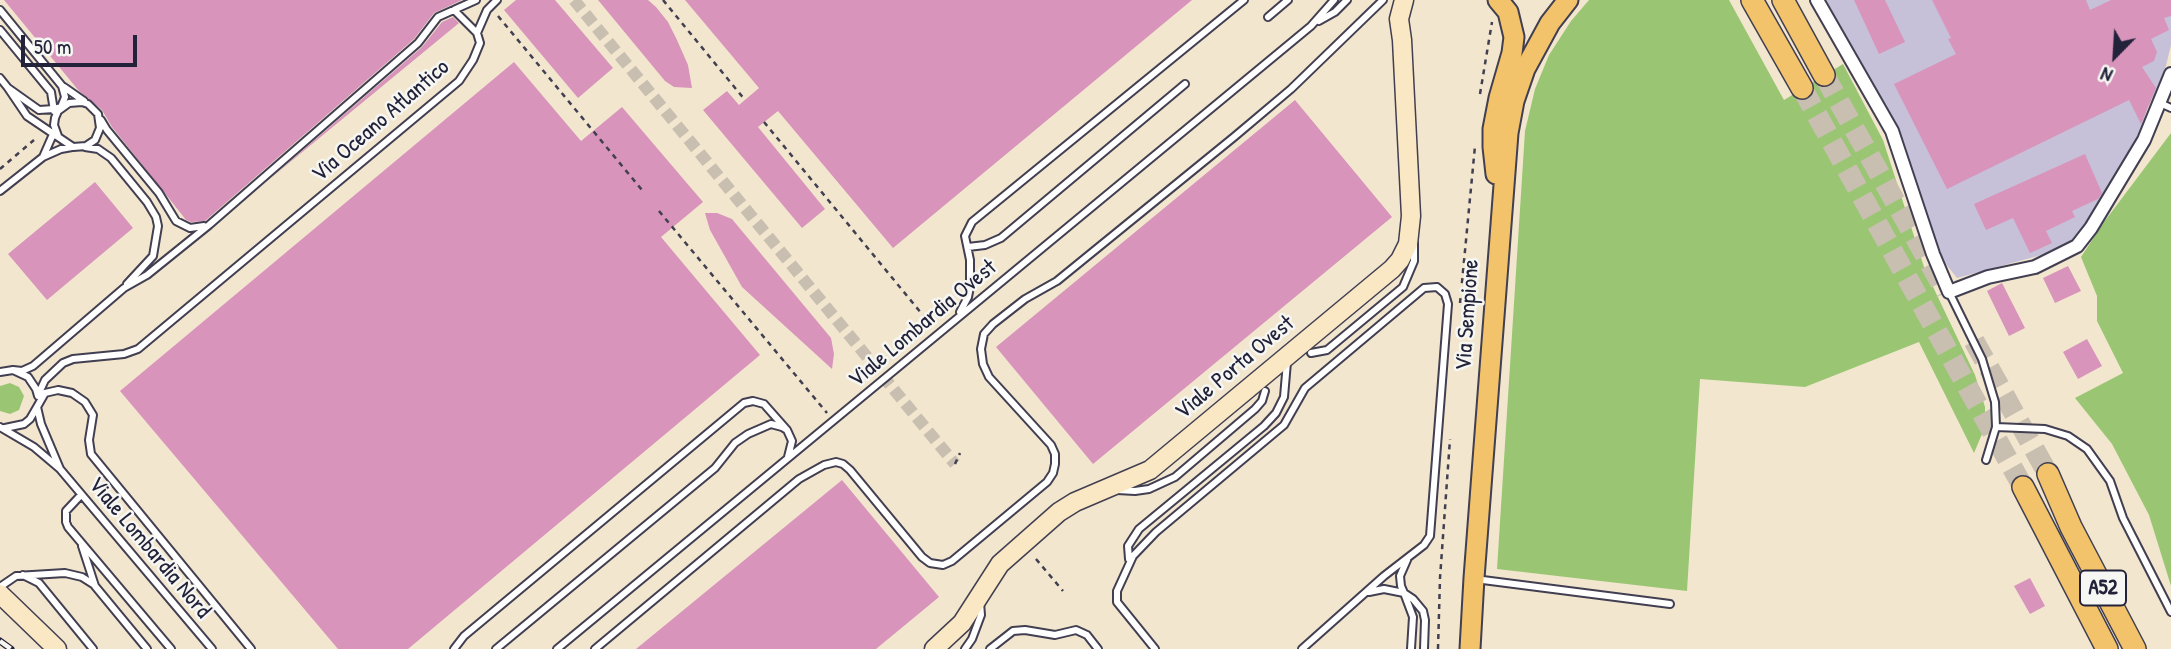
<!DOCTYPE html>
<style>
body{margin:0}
#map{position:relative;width:2171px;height:649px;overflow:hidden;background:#f2e6ce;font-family:"Patrick Hand",sans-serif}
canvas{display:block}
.north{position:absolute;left:2080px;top:21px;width:70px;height:70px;-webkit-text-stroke:5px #f6f6f2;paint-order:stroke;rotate:204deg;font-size:19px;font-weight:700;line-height:28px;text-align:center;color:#22223b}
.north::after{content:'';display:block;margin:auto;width:24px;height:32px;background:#22223b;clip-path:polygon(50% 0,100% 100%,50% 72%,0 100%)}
.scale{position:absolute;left:21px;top:35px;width:116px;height:32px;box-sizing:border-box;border:4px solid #22223b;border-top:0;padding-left:9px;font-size:21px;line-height:24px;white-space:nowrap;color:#22223b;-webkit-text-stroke:5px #f6f6f2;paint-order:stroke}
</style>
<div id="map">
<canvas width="2171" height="649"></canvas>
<div class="north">N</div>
<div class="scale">50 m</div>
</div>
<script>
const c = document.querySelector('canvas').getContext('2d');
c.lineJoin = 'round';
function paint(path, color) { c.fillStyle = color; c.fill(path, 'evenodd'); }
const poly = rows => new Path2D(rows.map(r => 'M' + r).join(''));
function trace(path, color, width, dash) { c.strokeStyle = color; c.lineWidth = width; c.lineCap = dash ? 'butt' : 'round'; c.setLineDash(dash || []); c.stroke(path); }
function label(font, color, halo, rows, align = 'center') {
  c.font = font + ' "Patrick Hand",sans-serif'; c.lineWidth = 5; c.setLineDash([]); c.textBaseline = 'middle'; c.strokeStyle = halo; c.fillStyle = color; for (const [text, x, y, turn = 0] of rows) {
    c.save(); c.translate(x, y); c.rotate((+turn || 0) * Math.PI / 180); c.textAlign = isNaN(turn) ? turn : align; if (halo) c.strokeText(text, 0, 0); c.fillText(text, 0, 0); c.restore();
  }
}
paint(poly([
 [1826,0,2171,0,2171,45,2163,78,2147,109,2142,127,2104,196,2075,239,2056,251,1957,278,1937,253,1883,103]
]), '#c7c0d9');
paint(poly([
 [1589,0,1729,0,1784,100,1843,64,1883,140,1925,270,1975,375,1985,407,1985,427,1974,453,1919,342,1805,387,1700,379,1687,591,1497,569,1525,131,1535,89,1549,55,1571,21],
 [2171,133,2171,586,2149,515,2112,444,2075,398,2123,373,2097,321,2097,296,2081,257,2104,222],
 [10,383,19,387,24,396,19,410,10,414,0,411,0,386]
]), '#9ac674');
paint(poly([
 [4,0,462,0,434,13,414,39,205,221,191,222,186,220,171,201,112,127,102,110,79,91],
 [516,0,555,0,613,68,578,98,504,10],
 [598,0,648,0,656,7,668,22,677,40,688,65,692,88,674,87,665,81],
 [685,0,1192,0,893,248,778,111,758,127,825,209,802,228,703,110,727,91,739,105,759,88],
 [1854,0,1885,0,1905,42,1879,54],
 [1932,0,2086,0,2090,10,2111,0,2171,0,2171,16,2164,18,2169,30,2151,39,2157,52,2154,61,2142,67,2156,88,2141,124,2129,100,1947,189,1894,84,1956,54,1948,39,1951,38],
 [453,17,459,23,272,177,422,47,442,22],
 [514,62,581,141,622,107,703,202,661,237,760,355,408,649,338,649,120,391],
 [1295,100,1392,217,1093,464,996,347],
 [2085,154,2102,193,2098,199,2072,211,2075,217,2046,231,2052,243,2030,253,2013,218,1986,230,1974,204],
 [95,182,133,228,47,300,8,254],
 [705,213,717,213,732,219,831,338,834,354,832,369,742,287,710,230],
 [2068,266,2081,291,2055,303,2043,278],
 [2002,283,2025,328,2009,336,1987,291],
 [2087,339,2102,366,2078,379,2063,352],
 [842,480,939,597,876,649,636,649],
 [2030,578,2045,606,2030,614,2014,586]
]), '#d894bb');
trace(poly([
 [574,0,955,464]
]), '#c8bfb1', 12, [12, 6]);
trace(poly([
 [1824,75,1946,292],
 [1802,88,2023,487],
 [1974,341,2048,474]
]), '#c8bfb1', 21, [21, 10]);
const lane = poly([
 [0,10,62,86,65,97,61,107],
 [1268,17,1288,0],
 [1319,21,1335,12,1347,0],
 [0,30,51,92,54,111],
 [477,33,487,10,497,0],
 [0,78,8,88],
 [64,87,84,101],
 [2160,103,2171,108],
 [101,120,107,130,159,193,176,221,190,228,204,226],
 [54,132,43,157,61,149,72,147],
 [58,136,54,125,55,118,58,111,69,103,82,102,88,104,98,114,100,128,95,140,86,146,73,147,27,116,8,88,39,110,54,109,63,106],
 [85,147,98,149,111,158,147,202,156,217,158,226,153,256,127,284],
 [0,191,43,157],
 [968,247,985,245,1001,238,1185,84],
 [1949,292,1982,359,1995,402,1996,427,1986,460],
 [960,312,968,297,970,287,970,260,965,236,972,222,1244,0],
 [1311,353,1327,350,1403,287,1414,261,1414,243],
 [13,370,22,371,33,366,124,288,147,275,209,225,418,43,438,17,476,0],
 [0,372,13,370,28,377,36,389,38,396],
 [38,395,45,380,63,363,73,359,124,354,138,349,459,81,473,60,480,43,477,33,454,10],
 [0,427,34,447,60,469,212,649],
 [1996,427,2045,429,2068,436,2087,449,2110,481,2123,518,2171,612],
 [5,428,24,424,30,419,37,407],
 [60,469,41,424,37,407,45,393,58,390,72,393,85,402,93,415,89,440,91,454,251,649],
 [1117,490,1135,491,1149,489,1175,477,1255,409,1262,401,1265,391],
 [81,495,66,511,66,522,68,527,171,649],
 [82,546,95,586,147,649],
 [1129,559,1128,546,1139,529,1264,426,1276,413,1284,397,1287,362],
 [1407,560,1400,576,1401,586,1404,593,1413,599,1423,611,1425,620,1424,649],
 [23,575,39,583,93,649],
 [1475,579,1670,604],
 [0,587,16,576,65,573,82,577,93,584],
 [1369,592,1384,589,1404,593,1413,617,1411,649],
 [454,649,464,636,744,403,753,401,764,404,787,430],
 [496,649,715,468,735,443,748,434,771,424,782,427,787,430,792,441,788,457],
 [557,649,1311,26,1334,0],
 [595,649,799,479,824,465,836,462,843,464,850,470,922,557,930,563,943,565,952,561,1047,482,1053,473,1055,464,1055,454,1051,445,989,377,983,364,981,349,984,334,993,324,1025,299,1057,281,1234,137,1291,89,1383,0],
 [965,649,972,639,981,615,980,603],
 [990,649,1013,631,1025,630,1055,635,1076,630,1087,635,1098,649],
 [1155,649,1117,602,1117,591,1133,556,1156,532,1284,425,1305,388,1424,288,1437,287,1445,294,1448,304,1430,536,1424,545,1384,576,1302,649]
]);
const street = poly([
 [1817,0,1892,131,1933,254,1949,292,1988,277,2035,267,2077,246,2091,228,2144,140,2171,74]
]);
const secondary = poly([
 [0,594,57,649],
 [934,649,962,623,1000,564,1059,512,1075,502,1150,470,1392,269,1400,260,1408,244,1411,216,1402,40,1399,19,1404,0]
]);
const primary = poly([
 [1496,174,1493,147,1493,129,1499,98,1512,53,1514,37,1508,12,1498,0],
 [1470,649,1474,578,1508,133,1514,101,1525,69,1550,23,1568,0]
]);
const highway = poly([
 [1752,0,1802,88],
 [1783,0,1824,75],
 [2048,474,2071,527,2135,649],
 [2023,487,2107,649]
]);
trace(lane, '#413f51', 10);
trace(street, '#413f51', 16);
trace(secondary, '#413f51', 21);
trace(primary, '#413f51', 23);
trace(highway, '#413f51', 24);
trace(poly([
 [663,0,745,100],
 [498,16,642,190],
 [1480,94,1492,22],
 [764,122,931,325],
 [0,169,34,140],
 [659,211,827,413],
 [1460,303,1475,146],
 [955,464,960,453],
 [1036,559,1063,591],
 [1438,649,1440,578,1450,439]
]), '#413f51', 2.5, [5, 5]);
trace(lane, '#fff', 6);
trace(street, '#fff', 12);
trace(secondary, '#fae7c3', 18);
trace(primary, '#f2c36a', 19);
trace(highway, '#f2c36a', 21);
const rail = poly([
 [0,641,11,649]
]);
trace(rail, '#22223b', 7);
trace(rail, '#f6f6f2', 4.5, [13]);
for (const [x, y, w] of [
 [2103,588,46]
]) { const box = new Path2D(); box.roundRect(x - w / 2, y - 17.5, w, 35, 5); c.fillStyle = '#f6f6f2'; c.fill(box); trace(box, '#22223b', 2); }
label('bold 21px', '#22223b', null, [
 ["A52",2103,588]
]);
label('23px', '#22223b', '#f6f6f2', [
 ["Via Oceano Atlantico",381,121,-41],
 ["Via Sempione",1468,315,-86],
 ["Viale Lombardia Ovest",923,324,-40],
 ["Viale Porta Ovest",1235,368,-40],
 ["Viale Lombardia Nord",149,548,50]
]);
</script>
